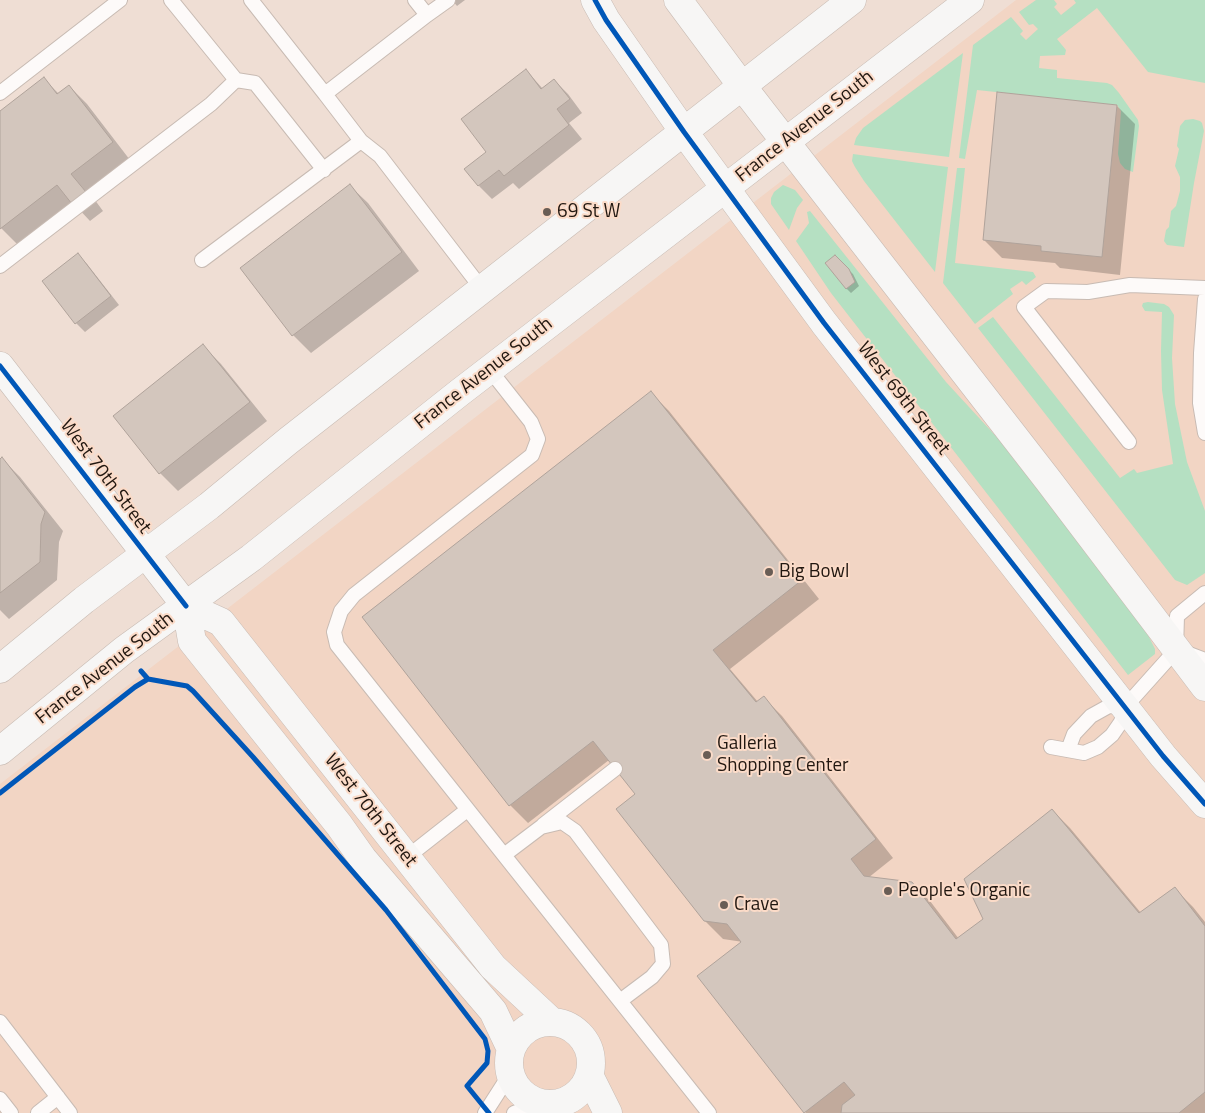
<!DOCTYPE html>
<style>
body{margin:0}
canvas{display:block;background:#efded4}
</style>
<canvas width="1205" height="1113"></canvas>
<script>
const c = document.querySelector('canvas').getContext('2d');
c.lineJoin = 'round';
function paint(path, color) { c.fillStyle = color; c.fill(path, 'evenodd'); }
const poly = rows => new Path2D(rows.map(r => 'M' + r).join(''));
function trace(path, color, width, dash) { c.strokeStyle = color; c.lineWidth = width; c.lineCap = dash ? 'butt' : 'round'; c.setLineDash(dash || []); c.stroke(path); }
function label(font, color, halo, rows, align = 'center') {
  c.font = font + ' "Titillium Web",sans-serif'; c.lineWidth = 4; c.setLineDash([]); c.textBaseline = 'middle'; c.strokeStyle = halo; c.fillStyle = color; for (const [text, x, y, turn = 0] of rows) {
    c.save(); c.translate(x, y); c.rotate((+turn || 0) * Math.PI / 180); c.textAlign = isNaN(turn) ? turn : align; if (halo) c.strokeText(text, 0, 0); c.fillText(text, 0, 0); c.restore();
  }
}
paint(poly([
 [1016,0,1205,0,1205,1113,0,1113,0,784]
]), '#f2d5c4');
paint(poly([
 [1036,0,1054,0,1057,4,1054,7,1061,15,1076,3,1074,0,1205,0,1205,83,1148,72,1097,8,1057,39,1066,50,1065,55,1040,56,1039,68,1057,70,1057,78,1107,83,1112,85,1119,93,1138,120,1139,126,1133,172,1125,169,1120,163,1118,154,1121,111,1117,105,977,90,965,159,959,158,973,45,1011,17,1023,31,1020,34,1026,40,1038,29,1033,24,1029,25,1019,12],
 [963,53,949,157,854,145,856,138,863,128],
 [1185,120,1193,119,1200,121,1202,123,1204,131,1194,183,1184,247,1167,245,1164,241,1166,230,1169,227,1171,211,1176,206,1180,191,1180,177,1175,166,1179,149,1177,146,1180,126],
 [853,154,948,167,935,272,864,181,855,167,852,161],
 [957,168,965,168,955,263,1033,272,1036,277,1026,285,1022,281,1010,289,1013,294,975,324,943,283],
 [783,185,795,190,803,200,797,208,789,230,771,204,771,198,774,192],
 [810,211,946,382,1015,457,1142,623,1155,649,1155,654,1128,675,831,293,796,241,809,223,807,212],
 [1148,302,1164,304,1169,307,1174,315,1172,358,1175,404,1187,462,1205,511,1205,573,1187,585,1175,580,978,328,993,317,1120,478,1134,469,1137,473,1173,464,1162,390,1161,351,1162,312,1145,311,1142,306,1143,303]
]), '#b5e0c2');
paint(poly([
 [452,0,465,0,457,6],
 [526,70,543,89,554,80,568,94,582,113,569,123,582,139,519,189,513,183,492,199,479,186,488,152],
 [44,79,59,94,69,86,87,104,130,160,89,192,103,211,90,221,74,204,19,246,0,227,0,113],
 [1117,106,1135,124,1120,275,1060,268,1055,263,1002,258,984,240],
 [350,186,368,203,419,271,311,353,293,335,242,268],
 [78,255,87,264,119,305,85,332,76,323],
 [835,257,853,274,859,286,851,293,846,288],
 [203,346,221,364,267,421,178,491,160,473],
 [651,393,669,411,819,599,730,669,758,702,764,698,782,716,893,858,868,878,911,883,930,901,959,939,984,919,1052,810,1070,828,1141,913,1175,889,1193,907,1205,922,1205,1113,806,1113,699,976,743,942,723,939,705,921,636,794,609,760,528,823,510,805],
 [2,459,20,477,63,531,59,542,57,580,9,619,0,610,0,460]
]), '#0003');
const building = poly([
 [526,69,541,89,554,79,570,99,557,109,569,125,504,176,499,170,478,186,464,169,486,152,461,119,526,69],
 [44,77,57,94,69,85,113,142,71,174,86,192,72,204,57,185,0,229,0,111,44,77],
 [997,92,1117,105,1102,257,1041,251,1041,246,983,240,997,92],
 [350,184,402,252,292,336,240,268,350,184],
 [78,253,111,296,75,324,42,281,78,253],
 [835,255,849,269,855,282,846,289,825,263,835,255],
 [203,344,250,402,159,474,113,416,203,344],
 [651,391,802,580,713,650,756,702,764,696,876,839,851,859,864,876,912,882,956,939,983,919,964,879,1052,809,1139,913,1175,887,1205,926,1205,1092,1179,1113,841,1113,842,1105,855,1095,844,1082,804,1113,697,976,741,942,727,924,704,921,616,809,635,794,593,741,509,806,362,617,651,391],
 [2,457,45,512,41,524,40,562,0,593,0,459,2,457]
]);
paint(building, '#d3c6bd');
trace(building, '#b0a39b', 1);
const lane = poly([
 [251,0,325,94,427,15,415,0],
 [427,15,448,0],
 [236,80,255,83,324,170],
 [0,93,120,0],
 [325,94,361,141],
 [202,260,361,141,380,156,482,289],
 [0,266,211,104,236,80,171,0],
 [1205,299,1201,353,1200,403,1205,433],
 [490,370,531,422,538,439,532,455,354,595,341,611,334,632,337,645,709,1113],
 [1129,442,1024,307,1046,291,1088,292,1130,285,1205,288],
 [1184,652,1205,660],
 [1051,747,1084,753,1098,747,1112,735,1121,722,1125,707,1176,650,1177,616,1205,593],
 [1068,750,1074,734,1091,716,1109,706,1124,707],
 [543,825,615,769],
 [504,855,541,827,562,822,575,831,661,945,663,964,652,977,620,1001],
 [406,858,467,810],
 [0,1022,70,1113],
 [0,1099,11,1113],
 [38,1113,58,1097],
 [485,1113,510,1074],
 [514,1113,540,1103]
]);
const secondary = poly([
 [595,0,606,20,684,132,824,323,1163,756,1205,804],
 [678,0,742,86,1048,480,1205,687],
 [0,366,186,606,221,622,493,967,551,1021],
 [186,606,192,641,339,825,363,859,493,1011,511,1049],
 [0,669,84,600,209,506,288,441,852,0],
 [0,751,124,650,251,558,459,393,970,0],
 '509 1063a41 41 0 1 1 82 0a41 41 0 1 1-82 0Z',
 [589,1075,608,1113]
]);
trace(lane, '#c8bbb3', 16);
trace(secondary, '#c8bbb3', 29);
trace(lane, '#fdfaf9', 14);
trace(secondary, '#f7f6f5', 28);
trace(poly([
 [595,0,606,20,684,132,824,323,1163,756,1205,804],
 [0,366,186,606],
 [141,671,148,679,187,686,193,691,253,757,386,910,485,1039,488,1051,487,1063,467,1086,489,1113],
 [0,793,135,687,148,679]
]), '#0057b8', 5);
for (const [x, y, r, color] of [
 [547,212,5,"#695d55"],
 [769,572,5,"#695d55"],
 [707,755,5,"#695d55"],
 [888,891,5,"#695d55"],
 [724,905,5,"#695d55"]
]) { const dot = new Path2D(); dot.arc(x, y, r, 0, 2 * Math.PI); c.fillStyle = color; c.fill(dot); trace(dot, '#fbdbc8', 2); }
label('19px', '#211710', '#fbdbc8', [
 ["France Avenue South",805,127,-38],
 ["France Avenue South",484,374,-38],
 ["West 69th Street",903,399,52],
 ["West 70th Street",105,477,53],
 ["France Avenue South",105,669,-38],
 ["West 70th Street",370,811,52]
]);
label('19px', '#211710', '#fbdbc8', [
 ["69 St W",557,212],
 ["Big Bowl",779,572],
 ["Galleria",717,744],
 ["Shopping Center",717,766],
 ["People's Organic",898,891],
 ["Crave",734,905]
], 'left');
</script>
